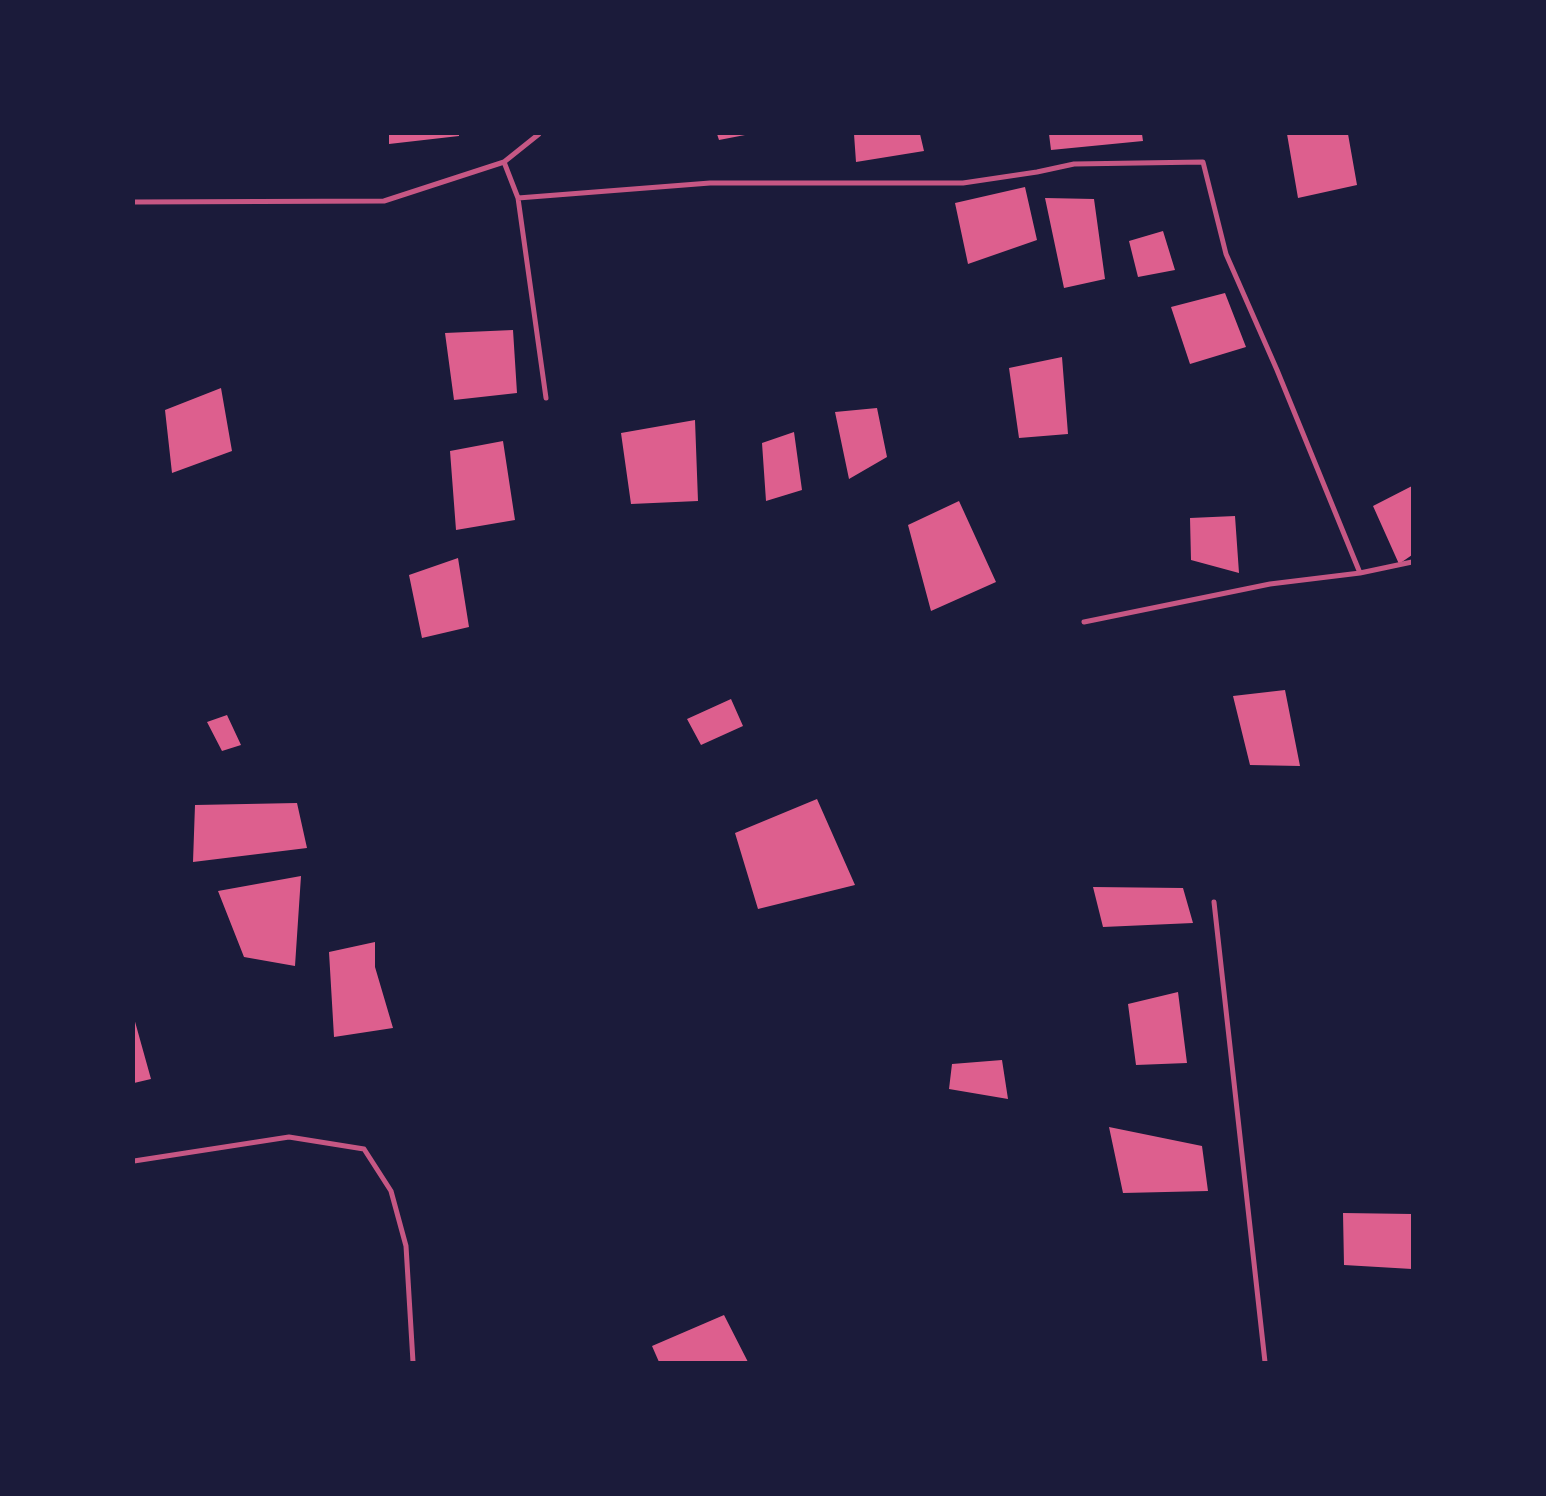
<!DOCTYPE html>
<style>
body{margin:0}
#map{position:relative;width:1546px;height:1496px;overflow:hidden;background:#1b1b3a;font-family:"Sofia Sans Condensed",sans-serif}
canvas{display:block}
.frame{position:absolute;inset:0;border:135px solid #1b1b3a;pointer-events:none}
</style>
<div id="map">
<canvas width="1546" height="1496"></canvas>
<div class="frame"></div>
</div>
<script>
const c = document.querySelector('canvas').getContext('2d');
c.lineJoin = 'round';
function paint(path, color) { c.fillStyle = color; c.fill(path, 'evenodd'); }
const poly = rows => new Path2D(rows.map(r => 'M' + r).join(''));
function trace(path, color, width, dash) { c.strokeStyle = color; c.lineWidth = width; c.lineCap = dash ? 'butt' : 'round'; c.setLineDash(dash || []); c.stroke(path); }
paint(poly([
 [389,134,459,134,459,136,389,144],
 [717,134,745,134,745,135,719,140],
 [854,134,920,134,924,151,856,162],
 [1049,134,1142,134,1143,141,1051,150],
 [1287,134,1348,134,1357,185,1298,198],
 [1025,187,1037,240,968,264,955,203],
 [1045,198,1094,199,1105,279,1064,288],
 [1163,231,1175,270,1138,277,1129,241],
 [1225,293,1246,347,1190,364,1171,307],
 [513,330,517,393,454,400,445,333],
 [1062,357,1068,434,1019,438,1009,368],
 [221,388,232,451,172,473,165,410],
 [877,408,887,457,849,479,835,412],
 [695,420,698,501,631,504,621,433],
 [794,432,802,490,766,501,762,443],
 [503,441,515,520,456,530,450,451],
 [1412,486,1412,555,1399,564,1373,506],
 [959,501,996,582,931,611,908,525],
 [1235,516,1239,573,1191,560,1190,518],
 [458,558,469,627,422,638,409,575],
 [1285,690,1300,766,1250,765,1233,696],
 [731,699,743,726,701,745,687,719],
 [227,715,241,745,222,751,207,722],
 [817,799,855,885,758,909,735,833],
 [297,803,307,848,193,862,195,805],
 [301,876,295,966,244,957,218,891],
 [1093,887,1183,888,1193,923,1103,927],
 [375,942,375,967,393,1028,334,1037,329,952],
 [1178,992,1187,1063,1136,1065,1128,1004],
 [134,1018,151,1079,134,1083],
 [1002,1060,1008,1099,949,1089,952,1064],
 [1109,1127,1202,1146,1208,1191,1123,1193],
 [1343,1213,1412,1214,1412,1269,1344,1265],
 [724,1315,748,1362,659,1362,652,1346]
]), '#dd5f8e');
trace(poly([
 [504,162,518,198,546,398],
 [518,198,710,183,963,183,1037,172,1074,164,1203,162,1226,254,1277,370,1360,573],
 [134,202,384,201,504,162,539,134],
 [1084,622,1270,584,1360,573,1412,562],
 [1214,902,1265,1362],
 [134,1161,289,1137,364,1149,391,1191,406,1246,413,1362]
]), '#c65784', 5);
</script>
